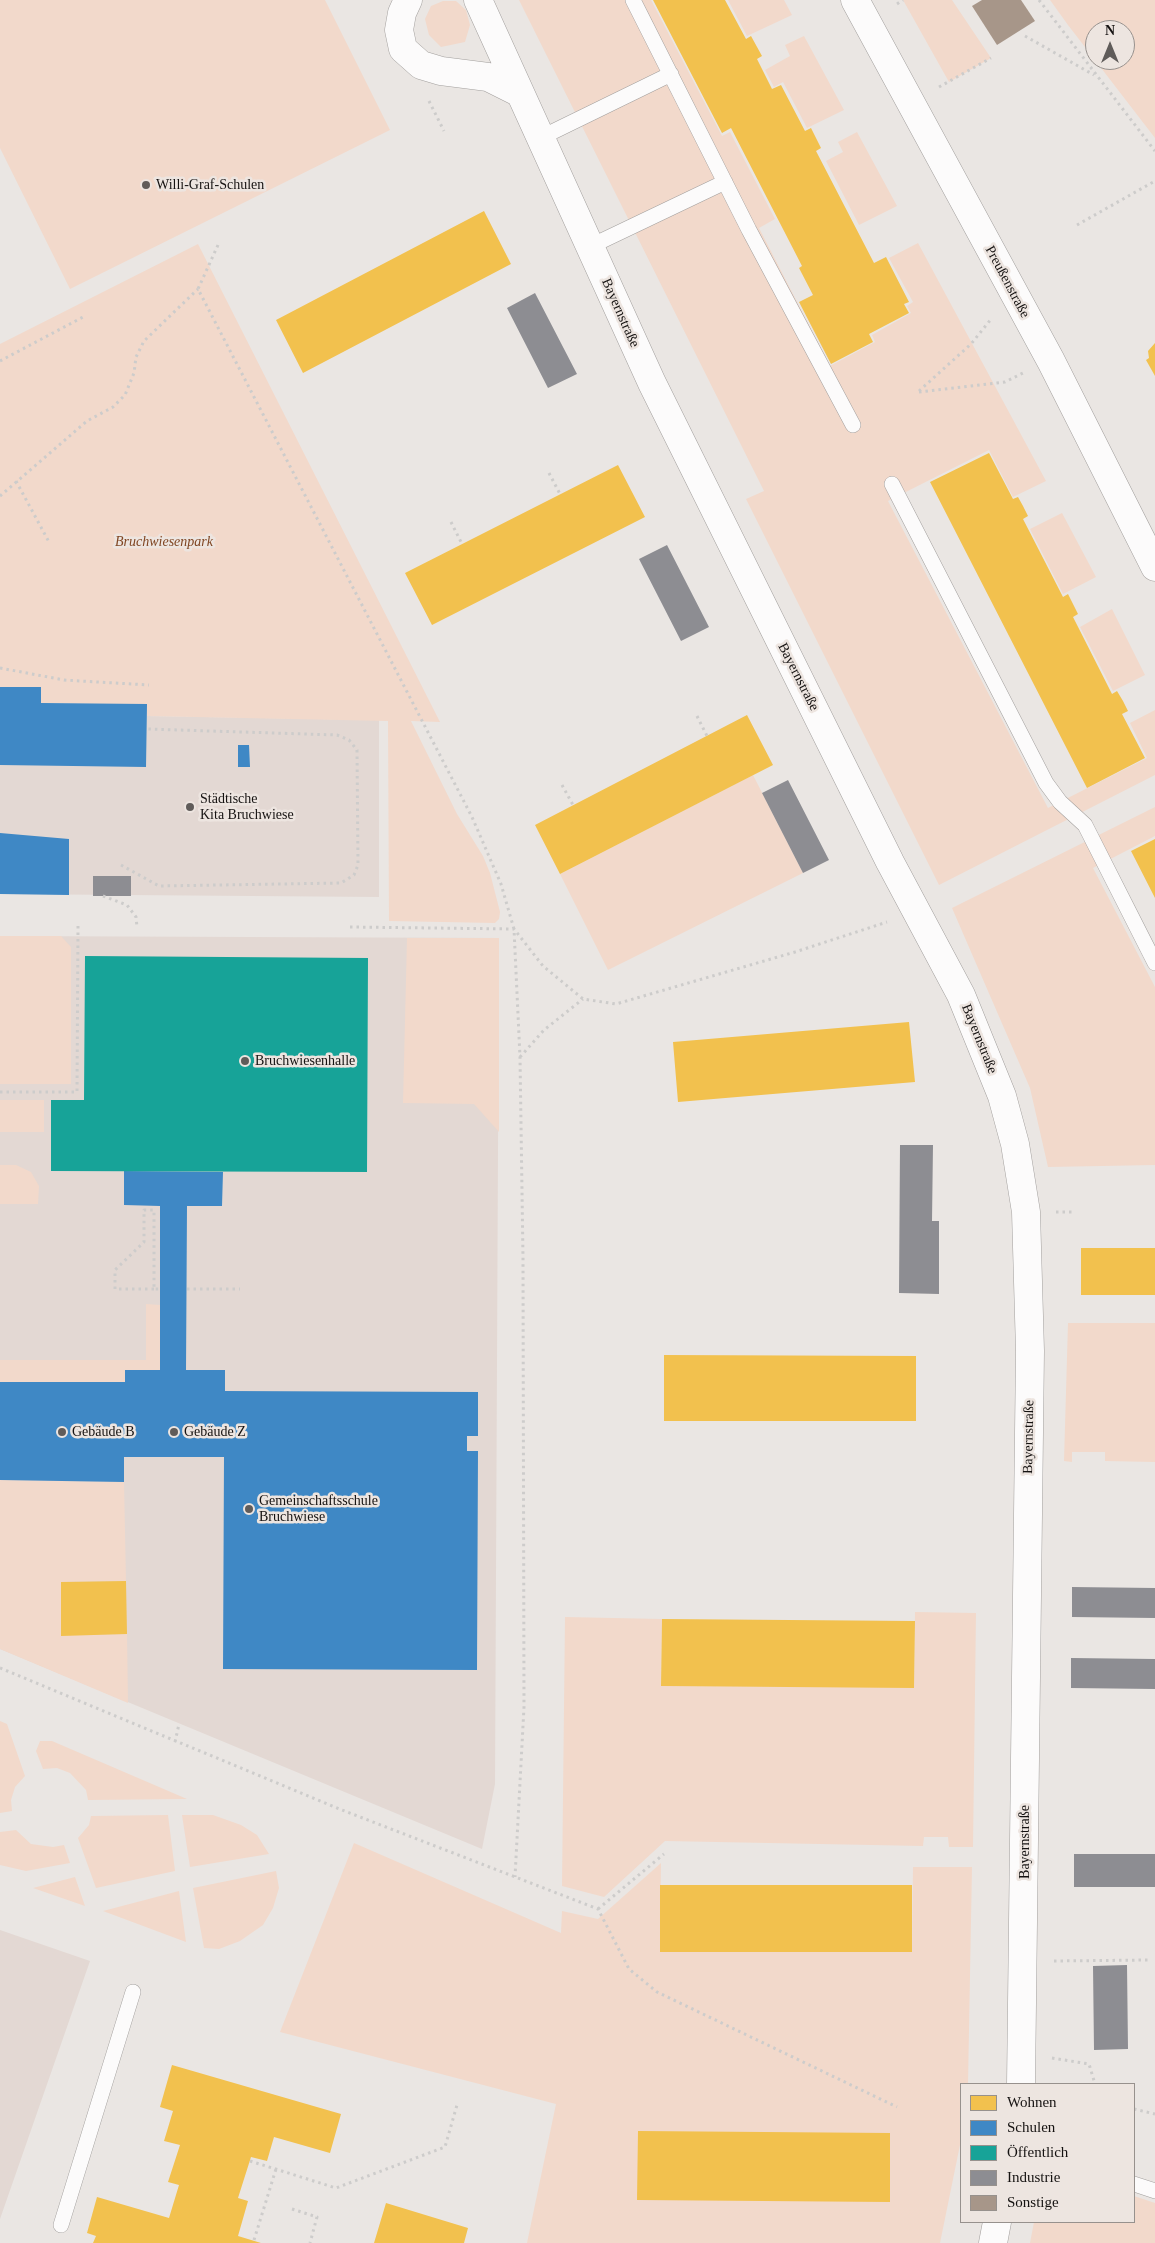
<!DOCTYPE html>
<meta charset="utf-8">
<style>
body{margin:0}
#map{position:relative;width:1155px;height:2243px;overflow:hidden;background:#eae6e3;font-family:Georgia,serif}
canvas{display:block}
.legend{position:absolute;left:960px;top:2083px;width:175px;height:140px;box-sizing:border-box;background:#ede5e0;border:1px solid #97918d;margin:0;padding:6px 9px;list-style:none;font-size:15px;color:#151211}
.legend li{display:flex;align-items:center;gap:10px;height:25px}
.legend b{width:25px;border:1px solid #97918d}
.north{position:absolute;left:1085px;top:20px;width:50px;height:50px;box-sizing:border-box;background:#ede5e0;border:1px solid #97918d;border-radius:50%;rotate:0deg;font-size:14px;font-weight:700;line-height:20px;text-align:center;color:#151211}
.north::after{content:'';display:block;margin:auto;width:18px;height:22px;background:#605c5a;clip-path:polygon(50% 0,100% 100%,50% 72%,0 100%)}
</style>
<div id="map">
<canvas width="1155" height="2243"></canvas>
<ul class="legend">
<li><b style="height:14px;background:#f2c14e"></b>Wohnen</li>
<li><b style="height:14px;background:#3f88c5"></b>Schulen</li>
<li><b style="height:14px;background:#17a398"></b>Öffentlich</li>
<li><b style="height:14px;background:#8d8d92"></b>Industrie</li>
<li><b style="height:14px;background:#a79689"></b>Sonstige</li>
</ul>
<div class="north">N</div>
</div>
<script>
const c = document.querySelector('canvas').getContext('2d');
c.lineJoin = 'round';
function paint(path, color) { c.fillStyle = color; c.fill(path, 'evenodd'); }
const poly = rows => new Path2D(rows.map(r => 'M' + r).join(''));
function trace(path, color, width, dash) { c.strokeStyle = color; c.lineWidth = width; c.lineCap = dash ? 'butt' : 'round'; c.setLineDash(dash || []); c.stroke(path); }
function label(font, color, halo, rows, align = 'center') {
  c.font = font + ' Georgia,serif'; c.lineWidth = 5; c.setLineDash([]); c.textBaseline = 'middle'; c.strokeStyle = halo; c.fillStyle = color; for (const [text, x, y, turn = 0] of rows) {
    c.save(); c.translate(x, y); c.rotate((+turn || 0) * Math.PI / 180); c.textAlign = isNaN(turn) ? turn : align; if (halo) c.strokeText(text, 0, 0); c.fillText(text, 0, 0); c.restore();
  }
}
paint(poly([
 [0,687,41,687,41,703,147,704,147,716,379,720,379,897,0,894],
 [0,936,499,938,495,1784,482,1849,0,1649],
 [0,1930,90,1961,0,2219]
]), '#e3d8d3');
paint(poly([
 [0,0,325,0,390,130,70,289,0,148],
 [519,0,651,0,722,136,730,132,775,219,759,228,830,366,875,342,872,335,911,313,907,306,913,302,889,258,918,243,1046,481,1013,497,989,450,888,501,1048,808,1147,758,1130,723,1155,710,1155,775,939,885,746,499,764,491],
 [728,0,784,0,792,15,747,36],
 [903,0,952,0,991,58,949,82],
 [1050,0,1155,0,1155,138,1068,25],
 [1095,30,1125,30,1125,60,1095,60],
 [443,1,456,1,466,10,470,25,465,42,441,47,429,35,425,19,431,6],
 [804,36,844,110,807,128,783,82,774,87,765,70,790,56,785,45],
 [857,132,897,206,859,225,826,161,843,152,838,142],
 [198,244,440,722,411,721,457,814,483,856,490,873,500,912,499,919,495,923,389,921,388,721,147,716,147,705,41,703,41,687,0,687,0,344],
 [1062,513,1096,577,1063,594,1030,529],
 [1112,609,1145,675,1113,691,1080,627],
 [753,775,803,873,608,970,560,874],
 [1155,807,1155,836,1093,868,1155,987,1155,1165,1048,1167,1030,1088,952,908],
 [0,936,61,936,71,947,71,1084,0,1084],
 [407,938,499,938,499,1132,474,1104,403,1103],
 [0,1100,44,1100,44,1132,0,1132],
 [0,1165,16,1165,31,1172,39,1186,38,1204,0,1204],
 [146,1304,160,1305,160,1370,125,1370,125,1382,0,1382,0,1360,146,1360],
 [1068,1323,1155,1323,1155,1462,1105,1461,1105,1452,1072,1452,1072,1462,1064,1461],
 [0,1480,124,1482,126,1581,61,1582,61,1635,127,1634,128,1703,0,1649],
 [915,1612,976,1613,973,1847,949,1847,948,1837,924,1837,923,1846,665,1841,604,1897,562,1886,565,1617,662,1619,661,1686,914,1687],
 [0,1721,7,1724,25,1776,15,1787,11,1800,12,1811,0,1813],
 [40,1741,52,1741,187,1799,88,1800,86,1790,70,1773,57,1768,43,1769,36,1751],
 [168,1815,175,1871,96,1888,78,1838,89,1825,91,1816],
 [182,1815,213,1815,241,1825,257,1835,269,1854,190,1867],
 [16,1830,31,1844,53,1847,64,1845,70,1863,26,1871,0,1865,0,1832],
 [354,1843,561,1933,562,1911,598,1919,661,1863,660,1952,912,1952,913,1867,972,1867,968,2084,961,2084,961,2140,940,2243,527,2243,556,2104,280,2032],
 [276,1871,279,1888,273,1908,263,1925,240,1941,219,1949,204,1948,193,1888],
 [75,1877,85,1906,33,1888],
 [179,1891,186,1942,103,1911],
 [1134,2196,1155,2203,1155,2243,1030,2243,1034,2222,1134,2222]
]), '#f2d9cb');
paint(poly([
 [653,0,725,0,746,39,751,36,762,56,757,59,772,89,781,85,805,131,811,128,821,148,816,151,874,263,886,257,909,302,904,304,909,313,869,334,873,342,831,364,799,302,813,295,799,268,802,266,731,128,722,133],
 [484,211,511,264,303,373,276,320],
 [1155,343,1155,376,1146,360,1149,358,1148,351],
 [989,453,1013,499,1018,497,1023,506,1028,516,1023,519,1063,597,1068,594,1078,614,1073,617,1112,694,1117,691,1123,701,1128,711,1122,714,1145,758,1087,788,930,482],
 [618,465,645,517,432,625,405,573],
 [747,715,773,765,560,874,535,825],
 [1155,839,1155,898,1131,851],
 [909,1022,915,1082,678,1102,673,1042],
 [1081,1248,1155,1248,1155,1295,1081,1295],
 [664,1355,916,1356,916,1421,664,1421],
 [126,1581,127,1634,61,1636,61,1582],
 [662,1619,915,1621,914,1688,661,1686],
 [660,1885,912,1885,912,1952,660,1952],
 [172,2065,341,2114,330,2153,274,2137,267,2161,251,2157,238,2198,248,2201,238,2236,261,2243,93,2243,96,2236,87,2233,97,2197,169,2218,179,2185,168,2182,180,2145,164,2141,173,2111,160,2107],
 [638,2131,890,2133,890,2202,637,2200],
 [386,2203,468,2228,464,2243,374,2243]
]), '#f2c14e');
paint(poly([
 [0,687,41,687,41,703,147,704,146,767,0,765],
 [238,745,249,745,250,767,238,767],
 [0,833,69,839,69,895,0,894],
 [124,1171,223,1172,222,1206,187,1206,186,1370,225,1370,225,1391,478,1392,478,1436,467,1436,467,1451,478,1451,477,1670,223,1669,224,1457,124,1457,124,1482,0,1480,0,1382,125,1382,125,1370,160,1370,160,1206,124,1205]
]), '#3f88c5');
paint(poly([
 [85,956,368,958,367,1172,51,1171,51,1100,84,1100]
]), '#17a398');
paint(poly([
 [535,293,577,374,548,388,507,308],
 [667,545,709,627,681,641,639,559],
 [788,780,829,860,803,873,762,793],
 [93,876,131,876,131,896,93,896],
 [900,1145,933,1145,932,1221,939,1221,939,1294,899,1293],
 [1072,1587,1155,1588,1155,1618,1072,1617],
 [1071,1658,1155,1659,1155,1689,1071,1688],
 [1074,1854,1155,1854,1155,1887,1074,1887],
 [1127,1965,1128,2049,1094,2050,1093,1966]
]), '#8d8d92');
paint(poly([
 [982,0,1021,0,1035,21,997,45,972,6]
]), '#a79689');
const lane = poly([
 [633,0,749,230,853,425],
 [540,138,671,74],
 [591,246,725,182],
 [892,484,1046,783,1060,802,1085,825,1155,963],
 [1134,2184,1155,2191],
 [61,2225,133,1992]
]);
const street = poly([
 [408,0,402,13,399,30,403,49,421,65,441,71,488,77,520,93],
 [478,0,652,383,890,862,961,995,1002,1096,1015,1144,1026,1212,1030,1351,1021,2084],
 [993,2243,997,2222]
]);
const secondary = poly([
 [855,0,1051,361,1155,567]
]);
trace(lane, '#a29f9d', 16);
trace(street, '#a29f9d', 29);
trace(secondary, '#a29f9d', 29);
trace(poly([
 [1039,0,1155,151],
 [897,4,903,0],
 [1025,36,1094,75],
 [939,87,991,58],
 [429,101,444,131],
 [1077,225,1155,181],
 [218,245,198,289,472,817,501,884,514,929,520,1057,523,1258,524,1707,515,1877],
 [0,361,85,316],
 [919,391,971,344,992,318],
 [919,392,1005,382,1023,373],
 [549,473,560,494],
 [16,481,49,542],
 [0,496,87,421,113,407,125,395,134,373,136,357,144,341,198,289],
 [451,522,462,544],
 [0,668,64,680,149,685],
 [697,716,707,736],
 [562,785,573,805],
 [121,865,159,886,341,883,354,875,358,865,357,750,349,740,337,735,147,729],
 [103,896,127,905,136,917,137,927],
 [350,927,514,929,543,966,583,999,616,1004,795,952,887,922],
 [520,1057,544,1030,583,999],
 [0,1092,77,1092,78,926],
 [1056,1212,1075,1212],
 [154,1289,115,1289,115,1270,144,1242,144,1210,154,1210,154,1289,160,1289],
 [187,1289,240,1289],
 [0,1668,342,1810,598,1909,629,1969,657,1992,897,2107],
 [175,1742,179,1724],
 [598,1909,664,1854],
 [1054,1961,1150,1960],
 [1052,2058,1089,2064,1095,2084],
 [1134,2109,1155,2114],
 [250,2161,336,2188,445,2147,457,2105],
 [292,2209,317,2217,310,2243],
 [254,2240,276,2169]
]), '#cdcccb', 3, [2.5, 4]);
trace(lane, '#fcfbfb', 15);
trace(street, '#fcfbfb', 28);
trace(secondary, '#fcfbfb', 28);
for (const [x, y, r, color] of [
 [146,185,5,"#605c5a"],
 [190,807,5,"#605c5a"],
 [245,1061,5,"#605c5a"],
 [62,1432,5,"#605c5a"],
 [174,1432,5,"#605c5a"],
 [249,1509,5,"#605c5a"]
]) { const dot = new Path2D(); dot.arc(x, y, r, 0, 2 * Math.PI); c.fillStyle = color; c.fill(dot); trace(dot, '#ede5e0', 2); }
label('14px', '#151211', '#ede5e0', [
 ["Willi-Graf-Schulen",156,185],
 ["Städtische",200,799],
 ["Kita Bruchwiese",200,815],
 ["Bruchwiesenhalle",255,1061],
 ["Gebäude B",72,1432],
 ["Gebäude Z",184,1432],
 ["Gemeinschaftsschule",259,1501],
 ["Bruchwiese",259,1517]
], 'left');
label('14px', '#151211', '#ede5e0', [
 ["Preußenstraße",1007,282,62],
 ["Bayernstraße",620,313,66],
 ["Bayernstraße",798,677,63],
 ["Bayernstraße",979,1039,68],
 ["Bayernstraße",1029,1437,-89],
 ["Bayernstraße",1025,1842,-90]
]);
label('italic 14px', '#804623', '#ede5e0', [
 ["Bruchwiesenpark",164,542]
]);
</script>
